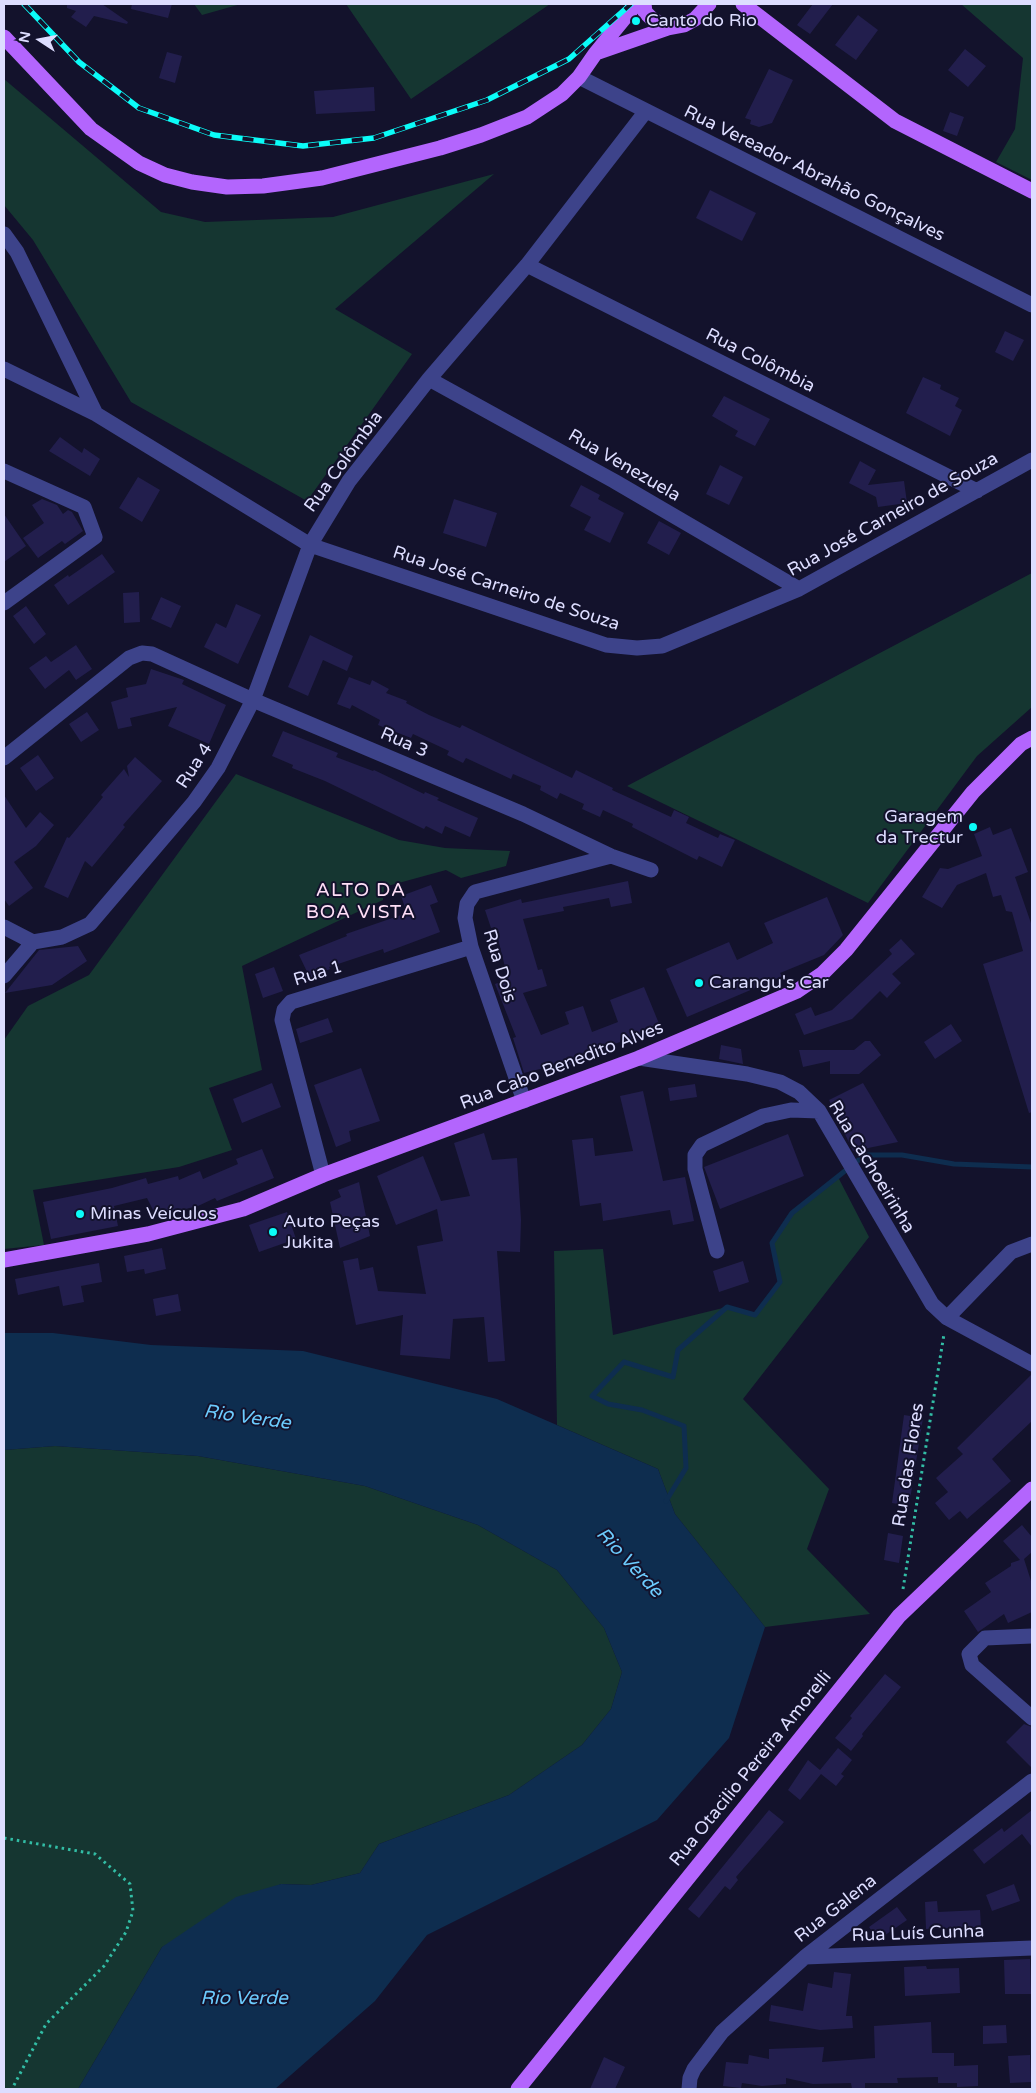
<!DOCTYPE html>
<meta charset="utf-8">
<style>
body{margin:0}
#map{position:relative;width:1036px;height:2093px;overflow:hidden;background:#13122c;font-family:"Varela Round",sans-serif}
canvas{display:block}
.frame{position:absolute;inset:0;border:5px solid #ddf;pointer-events:none}
.north{position:absolute;left:15px;top:15px;width:50px;height:50px;-webkit-text-stroke:4px #13122c;paint-order:stroke;rotate:281deg;font-size:14px;font-weight:700;line-height:20px;text-align:center;color:#ddf}
.north::after{content:'';display:block;margin:auto;width:18px;height:22px;background:#ddf;clip-path:polygon(50% 0,100% 100%,50% 72%,0 100%)}
</style>
<div id="map">
<canvas width="1036" height="2093"></canvas>
<div class="frame"></div>
<div class="north">N</div>
</div>
<script>
const c = document.querySelector('canvas').getContext('2d');
c.lineJoin = 'round';
function paint(path, color) { c.fillStyle = color; c.fill(path, 'evenodd'); }
const poly = rows => new Path2D(rows.map(r => 'M' + r).join(''));
function trace(path, color, width, dash) { c.strokeStyle = color; c.lineWidth = width; c.lineCap = dash ? 'butt' : 'round'; c.setLineDash(dash || []); c.stroke(path); }
function label(font, color, halo, rows, align = 'center') {
  c.font = font + ' "Varela Round",sans-serif'; c.lineWidth = 4; c.setLineDash([]); c.textBaseline = 'middle'; c.strokeStyle = halo; c.fillStyle = color; for (const [text, x, y, turn = 0] of rows) {
    c.save(); c.translate(x, y); c.rotate((+turn || 0) * Math.PI / 180); c.textAlign = isNaN(turn) ? turn : align; if (halo) c.strokeText(text, 0, 0); c.fillText(text, 0, 0); c.restore();
  }
}
paint(poly([
 [194,4,241,4,202,15],
 [346,4,550,4,411,99],
 [961,4,1032,4,1032,180,996,162,1015,129,1023,58],
 [4,79,161,212,205,222,333,217,494,174,335,309,412,354,307,501,131,402,33,240,4,205],
 [1032,573,1032,707,977,756,868,903,627,786],
 [236,774,399,840,445,848,510,851,506,866,461,878,446,870,384,887,383,900,242,966,262,1070,209,1088,232,1150,179,1167,33,1190,44,1245,4,1249,4,1040,28,1006,89,975],
 [838,1177,869,1237,743,1399,829,1489,807,1549,870,1614,765,1627,675,1514,658,1469,557,1425,554,1251,603,1249,613,1335,727,1307,755,1315,780,1282,772,1243,792,1213],
 [55,1446,198,1456,365,1486,478,1525,557,1570,604,1628,622,1672,611,1709,582,1745,509,1795,379,1844,360,1873,311,1885,281,1884,162,1947,78,2089,4,2089,4,1450]
]), '#153631');
paint(poly([
 [4,1333,53,1333,151,1345,303,1351,497,1399,658,1469,675,1514,765,1627,729,1738,657,1820,427,1935,375,2001,275,2089,78,2089,162,1947,236,1897,281,1884,311,1885,360,1873,379,1844,509,1795,582,1745,611,1709,622,1672,604,1628,557,1570,478,1525,365,1486,198,1456,55,1446,4,1450]
]), '#0e2d4f');
trace(poly([
 [666,1501,686,1468,684,1426,642,1410,608,1404,592,1396,624,1362,673,1377,678,1350,727,1307,755,1315,780,1282,772,1243,792,1213,865,1155,902,1155,954,1164,1032,1167]
]), '#0e2d4f', 5);
paint(poly([
 [67,4,102,4,128,22,127,24,94,16,86,27,71,17,76,11,67,8],
 [132,4,172,4,168,18,131,9],
 [813,4,833,4,810,34,797,25],
 [858,15,878,30,856,60,835,45],
 [965,49,986,66,968,87,948,70],
 [167,52,182,56,175,83,159,78],
 [769,69,793,80,772,123,759,127,750,124,751,120,745,118],
 [374,87,375,111,316,114,314,91],
 [950,112,964,117,957,136,943,131],
 [710,190,756,213,742,241,696,218],
 [1005,331,1024,340,1013,361,995,352],
 [923,377,941,385,940,389,959,398,955,406,962,410,950,436,906,413],
 [724,396,770,419,755,446,735,436,738,431,712,416],
 [60,437,82,453,84,448,100,459,90,476,49,451],
 [860,461,876,470,868,485,904,481,907,503,878,507,876,497,849,483],
 [720,465,743,477,729,505,706,494],
 [138,477,160,490,142,522,119,508],
 [581,485,600,495,598,499,624,513,610,543,584,530,591,517,570,506],
 [42,499,57,505,63,514,68,510,72,512,83,531,65,544,62,541,38,558,23,538,44,523,32,505],
 [454,499,497,513,486,547,443,533],
 [4,514,26,546,4,562],
 [659,521,681,533,669,555,647,543],
 [102,554,115,572,68,605,54,585,68,575,69,577],
 [139,592,140,622,124,623,123,593],
 [161,597,181,606,171,628,151,619],
 [236,604,261,615,238,664,204,647,216,623,226,628],
 [26,606,46,634,34,644,13,616],
 [310,635,353,656,347,671,323,660,308,696,288,687],
 [76,645,92,669,76,680,69,670,45,689,29,668,46,656,51,662],
 [151,669,184,680,182,684,226,705,209,744,168,726,177,707,130,718,132,726,118,729,111,702,128,697,126,688,146,684],
 [349,677,370,685,372,680,389,689,386,693,407,701,406,703,429,715,460,728,462,725,572,778,576,770,613,788,612,790,671,817,674,810,689,817,686,823,718,838,720,834,735,840,722,867,699,856,697,860,632,827,633,824,603,810,600,817,582,809,584,804,560,793,557,799,540,790,541,786,513,774,511,779,466,758,463,763,447,755,449,751,413,734,411,738,378,725,380,720,352,705,350,709,337,704],
 [87,712,99,730,81,742,69,724],
 [283,731,338,753,336,757,373,771,374,770,424,794,425,792,439,798,437,800,478,818,470,837,445,826,442,834,426,826,424,829,325,781,292,768,293,765,272,756],
 [38,755,54,778,36,791,20,768],
 [135,757,162,781,123,825,125,827,92,867,85,861,68,898,44,887,67,837,69,838,103,797,101,795,124,769,129,777,127,766],
 [4,795,26,828,40,812,54,825,36,846,14,862,33,888,9,906,4,899],
 [990,827,993,835,1011,828,1028,872,1015,877,1032,926,1032,1112,1029,1113,983,964,1023,951,1012,912,1006,911,1001,895,993,897,986,873,957,885,942,908,922,897,940,868,948,869,982,856,974,834],
 [628,881,632,903,611,907,609,898,563,907,564,911,523,919,538,970,542,969,547,986,523,993,541,1035,569,1024,565,1012,583,1006,592,1032,618,1022,610,1000,644,987,662,1031,628,1044,626,1040,576,1057,578,1062,558,1070,556,1065,524,1073,513,1038,516,1037,495,984,508,979,495,927,491,928,485,910,521,899,522,903],
 [431,885,438,902,430,905,440,932,384,953,383,949,329,967,330,969,310,978,299,955,347,936,346,934,407,913,401,896],
 [827,897,843,935,824,955,780,973,782,976,760,986,687,1017,666,969,729,942,737,960,773,943,764,923],
 [901,939,915,954,892,974,901,983,887,998,880,991,852,1019,804,1035,795,1014,811,1007,815,1016,832,1010,892,954,889,950],
 [78,946,87,961,52,985,5,993,39,950],
 [274,967,283,991,263,998,255,974],
 [328,1018,333,1032,300,1043,296,1029],
 [951,1024,962,1041,935,1059,924,1042],
 [865,1041,870,1041,881,1055,859,1074,830,1074,830,1061,803,1067,799,1050,854,1050],
 [721,1045,741,1049,743,1064,719,1059],
 [361,1068,380,1121,349,1131,351,1141,336,1147,314,1085],
 [272,1083,281,1107,242,1123,233,1099],
 [863,1083,898,1142,853,1151,829,1100],
 [695,1084,697,1097,670,1101,668,1088],
 [643,1091,663,1181,685,1177,694,1221,673,1225,670,1210,603,1221,601,1203,580,1206,572,1140,593,1138,595,1156,633,1151,620,1096],
 [484,1133,492,1160,517,1158,521,1220,520,1252,497,1251,505,1361,488,1362,484,1317,453,1319,450,1359,400,1355,403,1315,356,1325,343,1261,358,1258,360,1270,373,1267,378,1291,426,1294,417,1246,443,1241,437,1209,396,1225,377,1176,423,1156,441,1201,470,1196,454,1143],
 [788,1134,804,1176,720,1209,704,1167],
 [262,1149,274,1178,217,1201,215,1198,198,1206,156,1216,147,1198,114,1206,118,1226,51,1239,43,1202,112,1188,146,1178,148,1184,178,1176,179,1180,200,1171,203,1179,238,1164,236,1159],
 [359,1182,370,1236,340,1248,330,1202,341,1197,338,1190],
 [287,1212,296,1239,259,1252,249,1225],
 [162,1248,166,1269,145,1274,144,1269,127,1272,124,1256],
 [743,1261,749,1282,719,1292,713,1271],
 [99,1263,102,1282,81,1286,84,1302,63,1306,59,1286,18,1295,15,1279],
 [178,1294,181,1311,156,1316,153,1299],
 [1032,1374,1032,1421,992,1459,1011,1481,967,1519,960,1511,949,1520,935,1503,948,1492,936,1478,963,1454,957,1448],
 [904,1415,923,1418,909,1506,892,1503],
 [1022,1525,1032,1537,1032,1552,1024,1559,1032,1584,1032,1612,1008,1623,1004,1614,978,1632,964,1611,991,1592,985,1583,1011,1566,1011,1563,1020,1560,1003,1541],
 [888,1533,903,1536,899,1563,884,1560],
 [885,1674,901,1687,862,1734,863,1736,851,1751,835,1738,852,1718,850,1716],
 [1024,1724,1032,1727,1032,1768,1006,1742],
 [838,1748,852,1760,841,1774,844,1776,836,1786,821,1774,800,1800,788,1790,808,1760,820,1770],
 [769,1810,784,1822,736,1877,738,1880,730,1890,725,1886,699,1918,688,1909],
 [1032,1810,1032,1847,1022,1834,984,1864,973,1850,1002,1828,1004,1832],
 [1014,1884,1020,1901,992,1911,986,1895],
 [937,1901,938,1912,980,1910,981,1927,926,1929,925,1902],
 [897,1907,907,1920,878,1940,869,1927],
 [1030,1959,1031,1994,1005,1994,1004,1960],
 [926,1966,927,1969,959,1968,960,1993,905,1996,904,1967],
 [834,1972,851,1974,846,2016,852,2016,853,2028,820,2030,769,2021,771,2005,803,2011,808,1983,832,1988],
 [931,2022,932,2053,954,2053,954,2066,978,2065,978,2086,957,2087,957,2083,938,2083,938,2077,897,2078,898,2083,865,2083,865,2089,852,2089,851,2083,813,2084,786,2078,786,2084,762,2086,742,2083,741,2088,723,2086,726,2062,748,2064,749,2055,769,2059,769,2049,824,2047,822,2062,875,2058,874,2026],
 [1006,2025,1007,2043,983,2044,983,2026],
 [1030,2055,1031,2082,1010,2083,1008,2056],
 [604,2057,625,2067,615,2089,590,2089]
]), '#221e4d');
trace(poly([
 [903,1589,944,1334],
 [4,1838,95,1854,130,1884,133,1911,126,1932,104,1966,46,2024,12,2089]
]), '#32bda5', 3, [2.5, 4]);
trace(poly([
 [579,77,1032,305],
 [4,234,17,252,96,414],
 [527,265,977,491],
 [4,369,96,414,310,545,606,645,637,648,662,646,799,589,1032,460],
 [429,379,614,481,799,589],
 [4,471,84,507,95,537,4,603],
 [4,758,129,658,142,653,152,654,253,700,523,814,611,856,651,870],
 [4,927,33,942],
 [33,942,62,937,90,924,194,802,218,768,253,700,310,545,349,481,429,379,527,265,646,111],
 [4,976,33,942],
 [639,1058,747,1074,780,1082,799,1092,819,1111,932,1304,947,1318,1032,1364],
 [524,1101,471,947,465,918,467,904,475,892,611,856],
 [323,1175,282,1020,284,1010,291,1002,471,947],
 [717,1251,695,1169,695,1155,702,1145,763,1116,791,1110,819,1111],
 [947,1318,1011,1252,1032,1244],
 [1032,1636,985,1638,969,1654,972,1665,1032,1718],
 [805,1957,1032,1948],
 [689,2089,690,2078,694,2069,722,2032,805,1957,1032,1781]
]), '#3d438a', 15);
trace(poly([
 [644,4,645,12,652,19,668,28,684,25,695,19,709,4],
 [743,4,895,121,1032,191],
 [4,37,91,129,139,163,165,175,192,182,227,187,263,186,322,178,440,148,481,135,527,117,562,94,579,77,595,54,636,4],
 [596,53,668,28],
 [4,1260,148,1234,243,1209,323,1175,639,1058,797,991,822,974,846,950,973,792,1021,744,1032,738],
 [518,2089,899,1616,1032,1489]
]), '#b365fd', 15);
const rail = poly([
 [24,4,79,62,139,108,214,135,303,146,374,138,487,100,569,59,631,4]
]);
trace(rail, '#0bfcf8', 5.5);
trace(rail, '#13122c', 4, [11]);
for (const [x, y, r, color] of [
 [636,21,5,"#0bfcf8"],
 [973,827,5,"#0bfcf8"],
 [699,983,5,"#0bfcf8"],
 [80,1214,5,"#0bfcf8"],
 [273,1232,5,"#0bfcf8"]
]) { const dot = new Path2D(); dot.arc(x, y, r, 0, 2 * Math.PI); c.fillStyle = color; c.fill(dot); trace(dot, '#13122c', 2); }
label('18px', '#ddf', '#13122c', [
 ["Canto do Rio",646,21],
 ["Garagem",963,817,"right"],
 ["da Trectur",963,838,"right"],
 ["Carangu's Car",709,983],
 ["Minas Veículos",90,1214],
 ["Auto Peças",283,1222],
 ["Jukita",283,1243]
], 'left');
label('18px', '#ddf', '#13122c', [
 ["Rua Vereador Abrahão Gonçalves",814,174,26],
 ["Rua Colômbia",760,361,27],
 ["Rua Colômbia",344,462,-54],
 ["Rua Venezuela",624,466,30],
 ["Rua José Carneiro de Souza",893,515,-29],
 ["Rua José Carneiro de Souza",506,589,18],
 ["Rua 3",404,743,23],
 ["Rua 4",195,766,-57],
 ["Rua Dois",499,966,73],
 ["Rua 1",318,974,-17],
 ["Rua Cabo Benedito Alves",562,1066,-21],
 ["Rua Cachoeirinha",871,1167,59],
 ["Rua das Flores",909,1465,-81],
 ["Rua Otacilio Pereira Amorelli",751,1769,-51],
 ["Rua Galena",836,1909,-38],
 ["Rua Luís Cunha",918,1934,-2]
]);
c.letterSpacing = '1px';
label('19px', '#ffdff7', '#13122c', [
 ["ALTO DA",361,891],
 ["BOA VISTA",361,913]
]);
c.letterSpacing = '0px';
label('italic 19px', '#6ccbfd', '#13122c', [
 ["Rio Verde",247,1418,8],
 ["Rio Verde",629,1563,47],
 ["Rio Verde",244,1999]
]);
</script>
